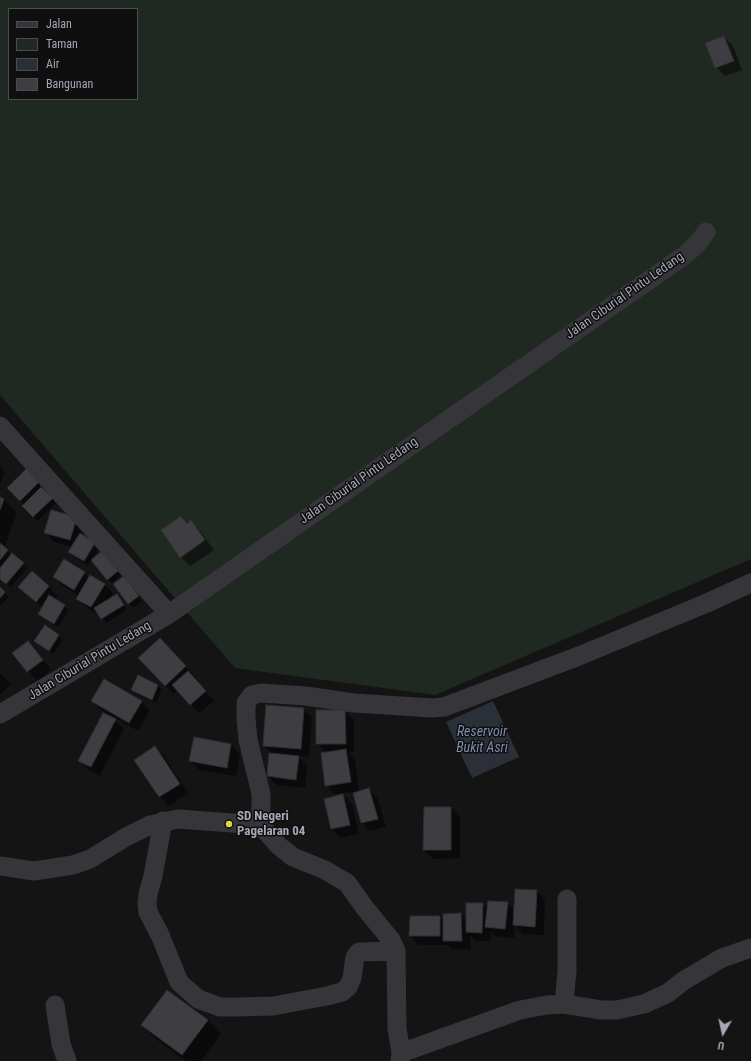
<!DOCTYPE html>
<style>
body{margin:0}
#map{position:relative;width:751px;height:1061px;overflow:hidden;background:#141415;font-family:"Roboto Condensed",sans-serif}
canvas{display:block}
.legend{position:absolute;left:8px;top:8px;width:130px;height:92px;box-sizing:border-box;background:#0f0f10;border:1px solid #4b4c52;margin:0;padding:5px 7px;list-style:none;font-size:12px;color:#a6a7b4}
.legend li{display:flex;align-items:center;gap:8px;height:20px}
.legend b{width:20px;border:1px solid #4b4c52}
.north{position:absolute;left:703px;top:1013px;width:40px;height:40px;-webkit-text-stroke:3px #0f0f10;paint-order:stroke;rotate:189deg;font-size:11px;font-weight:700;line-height:16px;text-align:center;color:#a6a7b4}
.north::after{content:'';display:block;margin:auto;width:14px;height:18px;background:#a6a7b4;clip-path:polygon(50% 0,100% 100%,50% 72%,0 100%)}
</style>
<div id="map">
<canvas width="751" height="1061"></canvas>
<ul class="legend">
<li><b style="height:5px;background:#35353a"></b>Jalan</li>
<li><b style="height:11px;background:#202822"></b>Taman</li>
<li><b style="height:11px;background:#2b2f38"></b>Air</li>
<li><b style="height:11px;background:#3e3e42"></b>Bangunan</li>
</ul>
<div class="north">U</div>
</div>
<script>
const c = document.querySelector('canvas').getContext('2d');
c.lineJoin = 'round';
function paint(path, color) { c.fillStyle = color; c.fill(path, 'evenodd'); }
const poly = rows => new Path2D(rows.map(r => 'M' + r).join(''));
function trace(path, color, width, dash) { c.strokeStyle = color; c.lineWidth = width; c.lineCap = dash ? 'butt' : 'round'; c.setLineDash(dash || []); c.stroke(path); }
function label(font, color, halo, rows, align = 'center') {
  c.font = font + ' "Roboto Condensed",sans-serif'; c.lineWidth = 3; c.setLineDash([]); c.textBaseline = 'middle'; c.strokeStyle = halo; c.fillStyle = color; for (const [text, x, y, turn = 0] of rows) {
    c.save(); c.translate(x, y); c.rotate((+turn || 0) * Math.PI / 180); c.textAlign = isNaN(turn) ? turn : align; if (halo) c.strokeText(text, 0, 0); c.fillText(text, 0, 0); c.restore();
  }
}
paint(poly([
 [0,0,751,0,751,559,435,695,235,668,0,395],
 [9,9,137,9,137,99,9,99]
]), '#202822');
paint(poly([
 [493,701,519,757,472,778,446,722]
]), '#2b2f38');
paint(poly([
 [724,37,733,46,742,70,725,76,716,67],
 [0,467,5,472,0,485],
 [27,469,48,491,46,493,56,503,38,521,24,506,25,505,8,488],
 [0,498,4,499,17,513,5,546,1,545,27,568,11,587,1,579,0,580],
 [51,511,85,527,83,536,99,548,88,565,73,556,69,552,72,547,54,542,46,533],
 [181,517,188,524,191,522,200,531,214,550,190,566,181,557],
 [102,552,122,575,112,583,108,579],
 [32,572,58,596,54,600,69,610,58,627,43,618,39,614,42,608,19,587],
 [84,573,89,578,104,584,113,593,109,600,117,595,127,610,106,623,100,615,86,607,78,598,79,596,63,586,54,577],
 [128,582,142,601,133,608,129,603],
 [0,589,9,597,0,606],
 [46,626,63,640,53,654,36,641],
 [28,642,51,670,37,681,14,653],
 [169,648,194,676,192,677,214,701,199,713,178,690,174,694,165,685],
 [0,673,11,684,0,695],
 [138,677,158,685,162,690,156,703,136,694,132,690],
 [93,701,141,701,150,710,138,731,101,710],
 [303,709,312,717,309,757,297,756,307,766,305,788,277,785,268,776,273,755,264,745],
 [317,711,345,711,354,720,354,752,348,752,355,759,359,792,369,790,378,799,386,827,370,831,361,822,353,792,335,794,326,785,327,753,317,743],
 [104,714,115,720,124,729,100,776,88,769,79,761],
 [231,745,240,754,236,776,199,770,190,761],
 [155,747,164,756,188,793,169,806,160,797,136,760],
 [343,795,352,804,359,834,341,838,332,829,325,799],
 [425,808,451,808,460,817,460,858,433,859,424,850],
 [537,891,545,900,544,935,523,934,515,926,514,938,495,936,491,932,491,941,476,941,470,936,471,949,453,950,448,945,419,945,410,936,440,917,444,921,444,915,461,914,467,920,482,904,488,910,507,903,515,911],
 [167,991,208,1020,221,1034,201,1061,186,1061,156,1039,142,1025]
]), '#0007');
const building = poly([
 [724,36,734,61,715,68,705,43,724,36],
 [27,468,40,481,20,501,7,488,27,468],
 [41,487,53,498,33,517,22,506,41,487],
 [0,497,4,499,0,510,0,497],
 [51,510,77,517,70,540,44,533,51,510],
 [181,516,187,524,191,520,205,540,180,558,161,530,181,516],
 [80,533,95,543,84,561,68,552,80,533],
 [0,543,8,550,0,560,0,543],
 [102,551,118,571,107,580,91,560,102,551],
 [12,553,24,563,6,584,0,579,0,568,12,553],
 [64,559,85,572,74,590,53,577,64,559],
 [32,571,49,586,36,602,18,587,32,571],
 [90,575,105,584,91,607,76,599,90,575],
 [124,576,139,596,128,604,113,584,124,576],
 [0,587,5,592,0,598,0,587],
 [117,594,124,605,101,619,94,608,117,594],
 [49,595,65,605,54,624,38,614,49,595],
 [45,625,59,635,49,651,34,641,45,625],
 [160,638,186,666,165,686,138,658,160,638],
 [28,641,43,660,27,672,12,653,28,641],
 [188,671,206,691,190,705,172,685,188,671],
 [138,675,158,685,152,700,131,690,138,675],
 [104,679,142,701,129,723,91,701,104,679],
 [266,705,304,708,301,749,263,746,266,705],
 [316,710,345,710,346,744,316,744,316,710],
 [103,713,116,719,91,767,78,761,103,713],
 [194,737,231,744,227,768,189,761,194,737],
 [155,746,180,784,159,797,134,760,155,746],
 [346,749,351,782,325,786,321,753,346,749],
 [269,753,299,756,296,780,267,776,269,753],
 [369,788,378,819,361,823,353,793,369,788],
 [343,794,350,825,331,829,324,799,343,794],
 [424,807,451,807,451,850,423,850,424,807],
 [515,889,537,890,535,927,513,925,515,889],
 [488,901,508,902,505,929,485,927,488,901],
 [466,903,483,903,482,933,466,932,466,903],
 [461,913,462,941,443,941,443,914,461,913],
 [410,916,440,916,440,936,409,936,410,916],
 [167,990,208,1020,182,1055,141,1025,167,990]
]);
paint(building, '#3e3e42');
trace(building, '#2f2e31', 1);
trace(poly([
 [0,426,169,614],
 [0,714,169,614,685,255,698,243,706,232],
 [163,821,153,876,148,894,147,903,148,912,160,935,179,982,198,999,220,1007,236,1007,273,1006,327,996,342,992,348,987,352,978,355,957,359,952,396,951],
 [260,825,261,806,261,794,248,740,246,719,246,703,252,695,261,693,306,696,354,703,432,708,444,707,579,656,707,603,751,583],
 [0,866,34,871,73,865,90,859,126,837,150,825,178,819,260,825,279,846,293,857,325,870,347,883,365,908,391,940,396,951,397,1028,401,1053,400,1061],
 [564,1004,567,971,567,899],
 [55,1005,61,1044,67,1061],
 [401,1053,520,1010,547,1005,564,1004,601,1010,617,1010,644,1004,668,993,683,981,722,958,751,948]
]), '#35353a', 19);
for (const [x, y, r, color] of [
 [229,824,4,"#e3d33e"]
]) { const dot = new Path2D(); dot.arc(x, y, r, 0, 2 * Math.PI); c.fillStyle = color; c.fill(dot); trace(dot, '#0f0f10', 1.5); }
label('13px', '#a6a7b4', '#0f0f10', [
 ["Jalan Ciburial Pintu Ledang",625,296,-35],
 ["Jalan Ciburial Pintu Ledang",359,481,-35],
 ["Jalan Ciburial Pintu Ledang",90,661,-31]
]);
label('bold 13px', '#a6a7b4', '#0f0f10', [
 ["SD Negeri",237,817],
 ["Pagelaran 04",237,832]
], 'left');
label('italic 14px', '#808dad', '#0f0f10', [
 ["Reservoir",482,732],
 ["Bukit Asri",482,748]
]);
</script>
